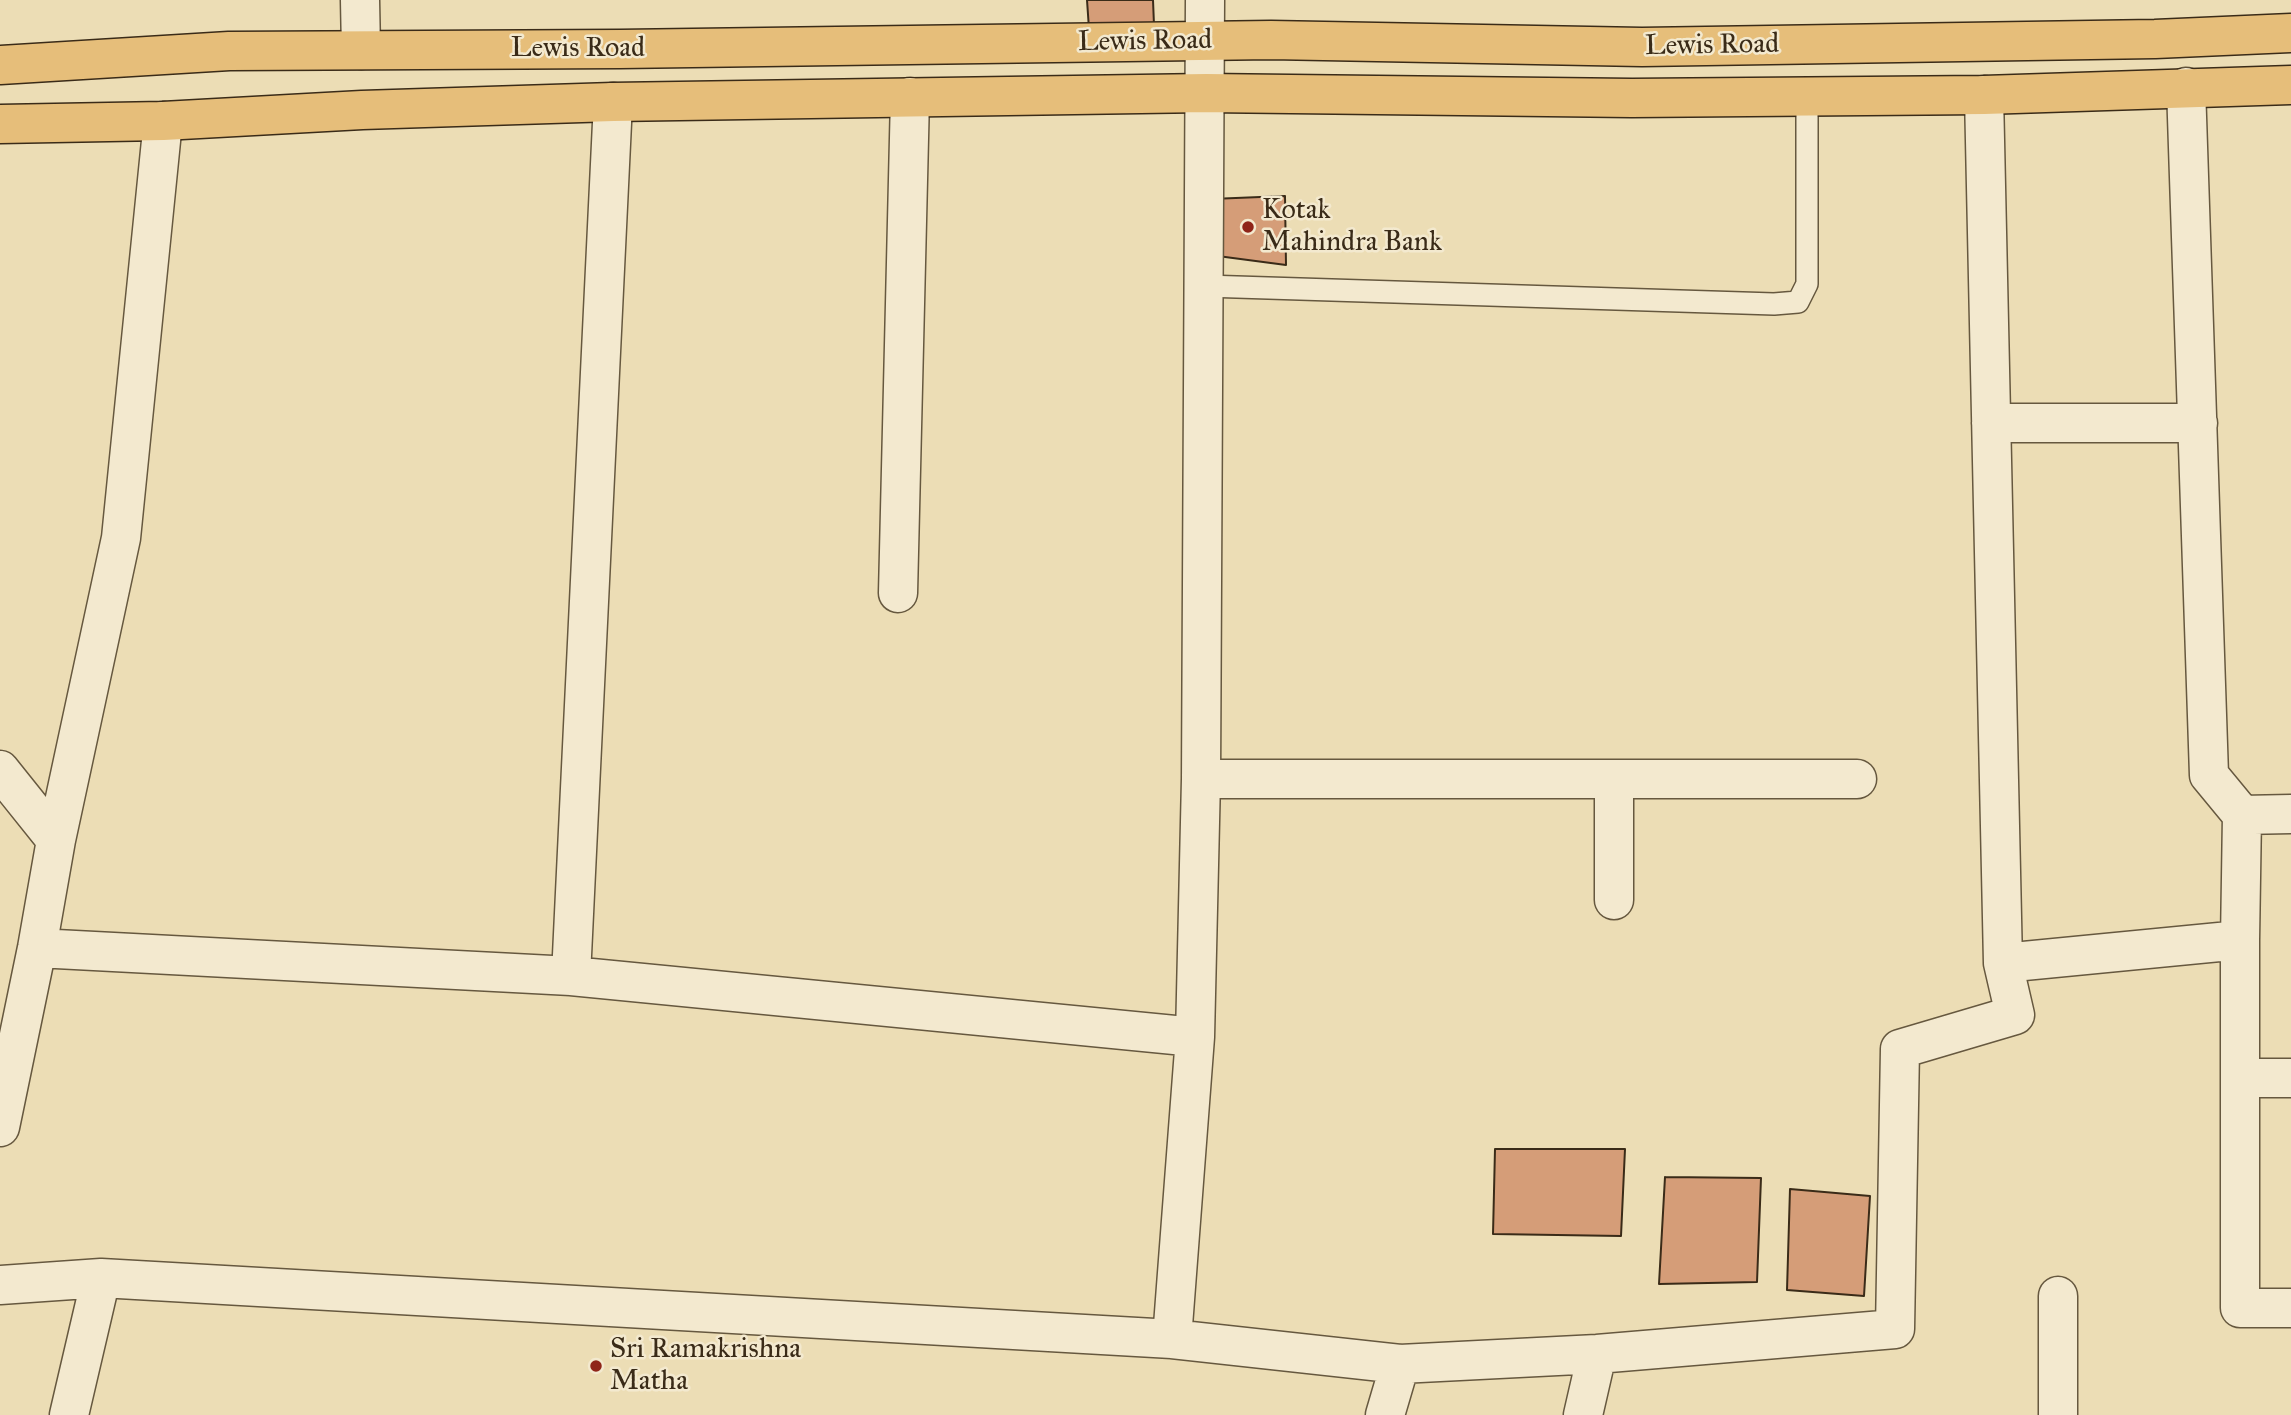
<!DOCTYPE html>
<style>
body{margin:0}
canvas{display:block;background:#ecddb5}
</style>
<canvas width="2291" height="1415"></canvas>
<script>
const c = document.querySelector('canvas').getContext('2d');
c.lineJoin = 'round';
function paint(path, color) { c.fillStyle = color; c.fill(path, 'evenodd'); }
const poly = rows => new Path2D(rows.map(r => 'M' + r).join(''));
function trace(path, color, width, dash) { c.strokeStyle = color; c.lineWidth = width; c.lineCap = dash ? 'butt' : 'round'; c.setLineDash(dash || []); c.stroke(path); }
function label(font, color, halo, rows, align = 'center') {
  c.font = font + ' "IM FELL Great Primer",serif'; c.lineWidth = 5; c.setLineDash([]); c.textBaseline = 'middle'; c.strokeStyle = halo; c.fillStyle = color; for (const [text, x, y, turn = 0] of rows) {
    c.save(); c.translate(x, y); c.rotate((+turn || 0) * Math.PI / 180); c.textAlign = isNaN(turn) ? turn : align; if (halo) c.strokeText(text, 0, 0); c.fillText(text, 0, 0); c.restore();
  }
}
const building = poly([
 [1087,0,1153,0,1154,25,1089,29,1087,0],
 [1285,196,1286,265,1210,255,1211,199,1285,196],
 [1495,1149,1625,1149,1621,1236,1493,1234,1495,1149],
 [1665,1177,1761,1178,1757,1282,1659,1284,1665,1177],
 [1790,1189,1870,1196,1864,1296,1787,1290,1790,1189]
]);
paint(building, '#d59d78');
trace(building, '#3a2b18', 2);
const service = poly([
 [1205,286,1774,304,1798,302,1807,284,1807,97]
]);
const minor = poly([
 [360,0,361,50],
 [2186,87,2209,775,2242,815,2240,940],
 [1991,423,2198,423],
 [898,593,910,97],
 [0,770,56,840],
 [1201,779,1857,779],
 [1614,779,1614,900],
 [2242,815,2291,814],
 [37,948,571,976,1195,1037],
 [2003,963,2240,940,2240,1308,2291,1308],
 [571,976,613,102],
 [2240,1078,2291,1078],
 [0,1127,37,948,56,840,121,538,163,121],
 [0,1285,101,1278],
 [2058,1296,2058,1415],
 [1172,1339,1195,1037,1201,779,1205,0],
 [1400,1364,1597,1354,1895,1329,1900,1049,2015,1015,2003,963,1984,95],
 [69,1415,101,1278,1172,1339,1400,1364,1385,1415],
 [1583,1415,1597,1354]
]);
const primary = poly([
 [0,65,229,51,620,49,1271,40,1642,47,2155,39,2291,33],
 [0,124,163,121,362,110,613,102,1206,93,1632,98,1984,95,2291,85]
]);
trace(service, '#66583f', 24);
trace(minor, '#66583f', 41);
trace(primary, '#3a2b18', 41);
trace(service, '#f3e9cf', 21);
trace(minor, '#f3e9cf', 38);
trace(primary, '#e6be7a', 38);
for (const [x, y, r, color] of [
 [1248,227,7,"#8f2418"],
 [596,1366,7,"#8f2418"]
]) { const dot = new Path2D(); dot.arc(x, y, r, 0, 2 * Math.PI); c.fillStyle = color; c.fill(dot); trace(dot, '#f3e9cf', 2.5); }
label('28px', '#3a2b18', '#f3e9cf', [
 ["Lewis Road",1145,42,-1],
 ["Lewis Road",1712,46,-1],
 ["Lewis Road",578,49]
]);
label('28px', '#3a2b18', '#f3e9cf', [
 ["Kotak",1262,211],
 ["Mahindra Bank",1262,243],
 ["Sri Ramakrishna",610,1350],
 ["Matha",610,1382]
], 'left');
</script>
